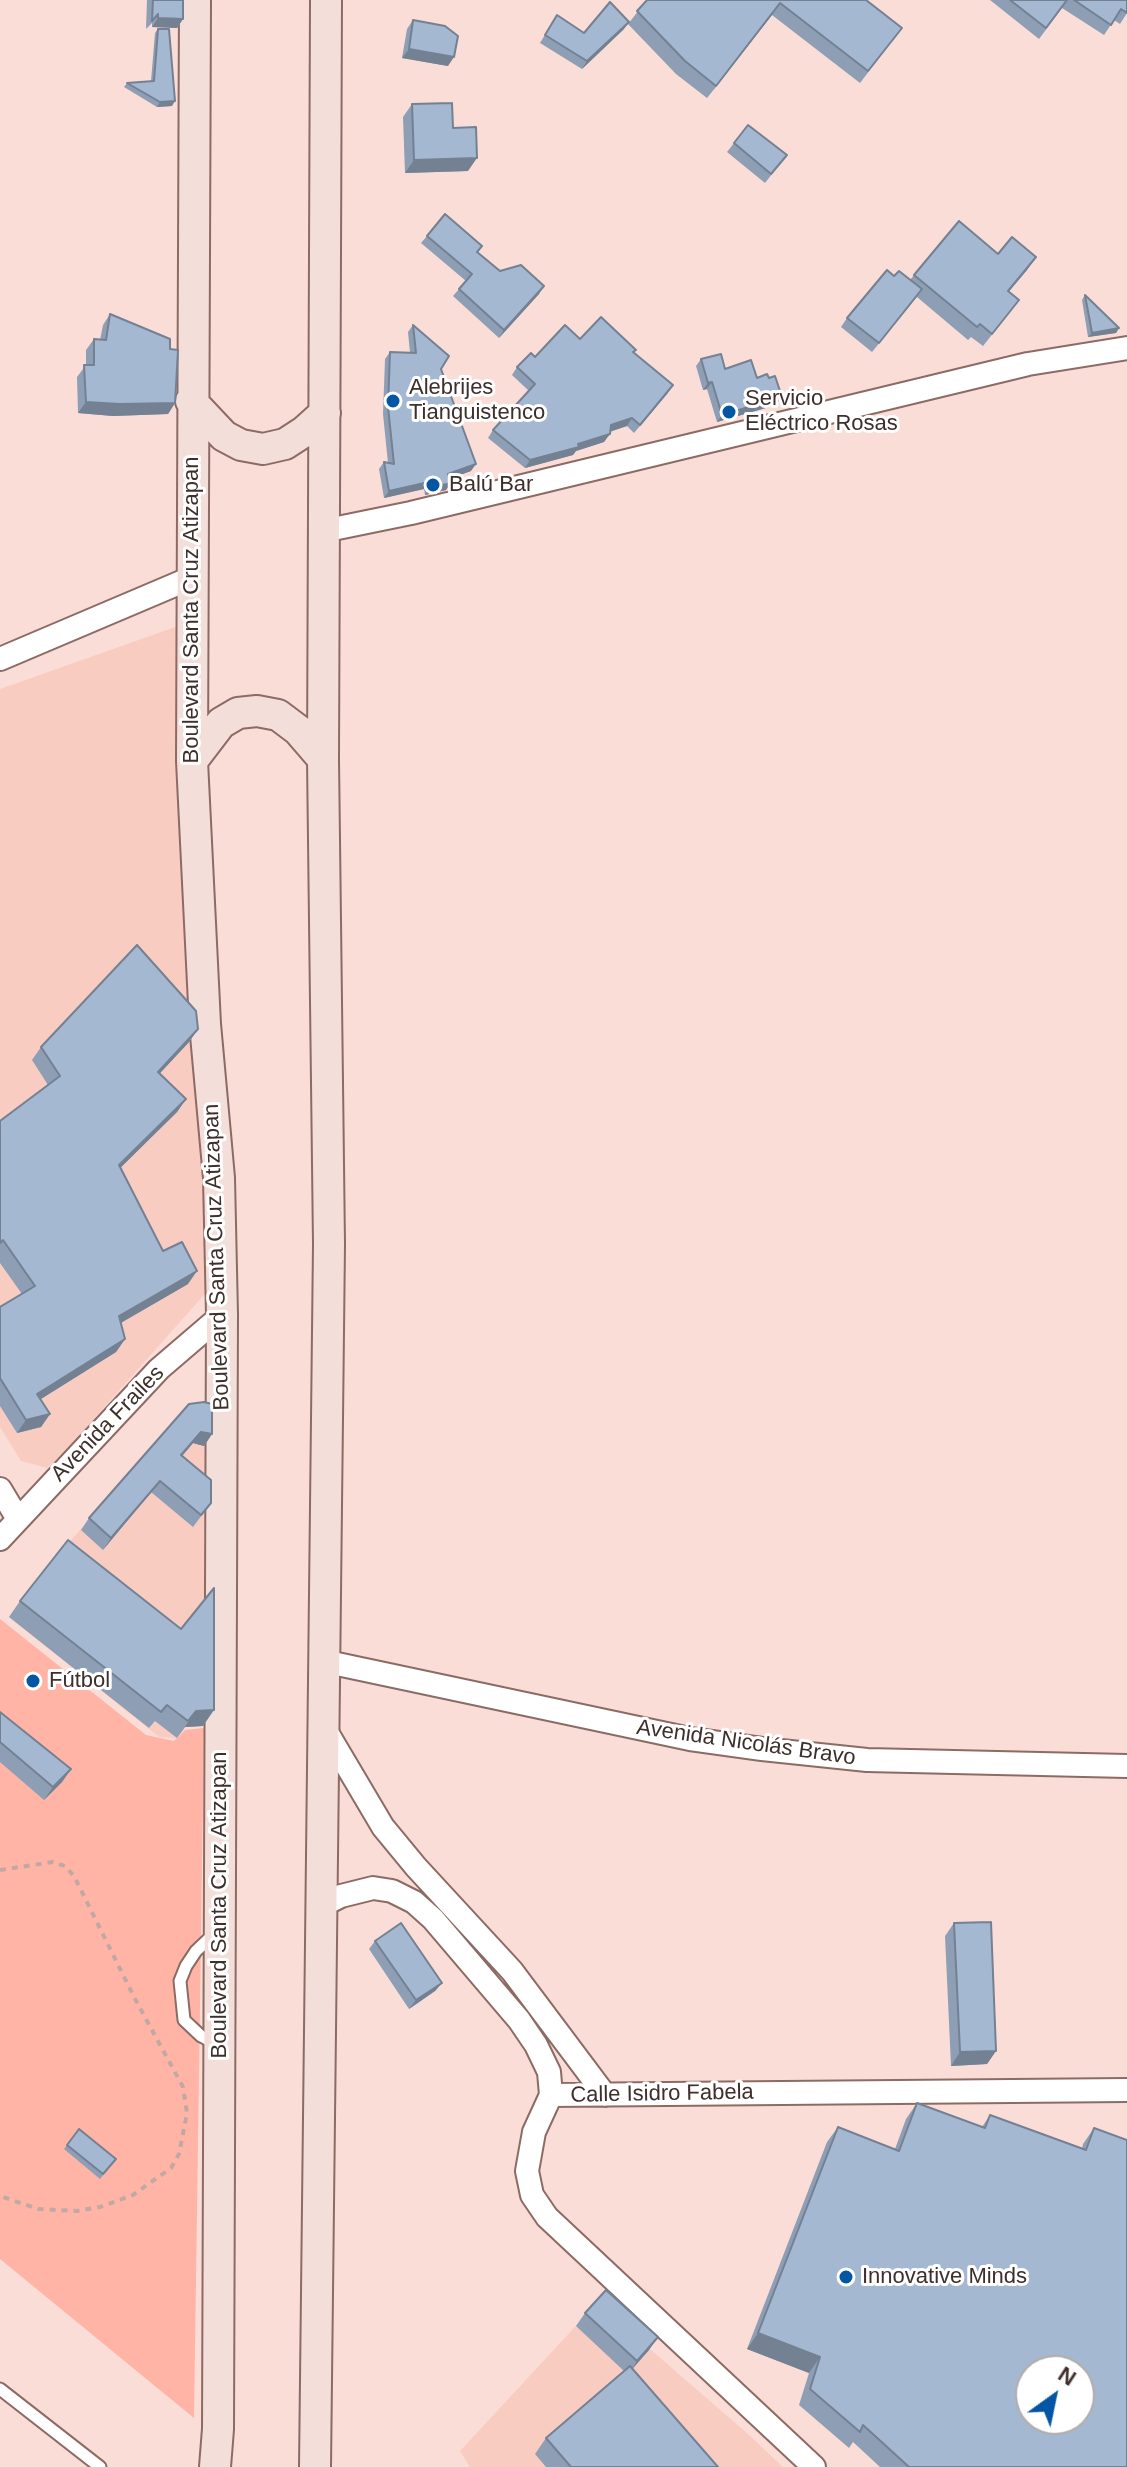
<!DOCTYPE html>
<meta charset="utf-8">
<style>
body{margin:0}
#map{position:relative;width:1127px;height:2467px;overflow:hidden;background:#fbddd7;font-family:Helvetica,sans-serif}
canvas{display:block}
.north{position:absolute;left:1015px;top:2355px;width:80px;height:80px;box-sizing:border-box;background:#fff;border:2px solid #b2acab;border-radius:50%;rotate:33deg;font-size:22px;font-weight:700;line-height:32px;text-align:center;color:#3e2f2c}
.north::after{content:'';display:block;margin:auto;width:28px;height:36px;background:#0256a4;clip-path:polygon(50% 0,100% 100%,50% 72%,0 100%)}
</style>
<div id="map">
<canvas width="1127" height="2467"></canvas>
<div class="north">N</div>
</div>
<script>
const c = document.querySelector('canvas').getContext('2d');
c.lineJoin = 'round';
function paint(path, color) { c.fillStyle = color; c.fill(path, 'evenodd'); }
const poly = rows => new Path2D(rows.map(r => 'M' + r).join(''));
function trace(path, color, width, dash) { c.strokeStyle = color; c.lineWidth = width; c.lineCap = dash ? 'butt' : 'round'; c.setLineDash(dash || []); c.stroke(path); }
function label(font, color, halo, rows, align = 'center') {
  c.font = font + ' Helvetica,sans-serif'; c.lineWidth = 6; c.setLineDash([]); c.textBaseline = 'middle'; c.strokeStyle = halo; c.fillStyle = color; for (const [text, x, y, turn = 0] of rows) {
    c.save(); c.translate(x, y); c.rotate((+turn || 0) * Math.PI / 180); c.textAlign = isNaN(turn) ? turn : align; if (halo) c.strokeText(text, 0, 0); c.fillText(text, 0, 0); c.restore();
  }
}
paint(poly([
 [178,626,196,1034,211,1287,70,1446,47,1468,21,1461,0,1427,0,689],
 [181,1416,210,1422,216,1725,185,1727,177,1738,159,1737,9,1617,57,1556],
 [597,2303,748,2434,783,2467,470,2467,460,2451]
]), '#f9ccc2');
paint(poly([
 [0,1619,146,1735,174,1741,185,1730,204,1728,194,2418,0,2259]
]), '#ffb4a5');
const service = poly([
 [214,1934,196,1951,186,1966,180,1981,184,2020,201,2036,216,2044],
 [0,2389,100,2467]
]);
const minor = poly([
 [323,531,411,513,1028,364,1127,348],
 [0,659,191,578],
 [0,1489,18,1519],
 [0,1539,159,1369,222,1315],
 [323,1661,690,1739,762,1749,867,1760,1127,1766],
 [325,1729,383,1827,416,1867,512,1971,605,2095],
 [319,1907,341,1896,373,1888,392,1891,414,1902,433,1919,519,2020,536,2045,549,2072,551,2095],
 [551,2095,1127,2090],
 [551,2095,534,2132,527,2171,532,2195,547,2217,814,2467]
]);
const secondary = poly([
 [195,0,192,761,205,1024,219,1178,222,1315,218,2429,215,2467],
 [191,401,224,436,241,445,263,449,285,444,305,431,325,413],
 [192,761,221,723,238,713,257,711,278,715,298,730,323,759],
 [315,2467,329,1244,323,759,326,0]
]);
trace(service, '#8c6b64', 15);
trace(minor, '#8c6b64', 26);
trace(secondary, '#8c6b64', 34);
trace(poly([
 [0,1870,53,1862,65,1866,74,1876,134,1997,183,2087,187,2113,179,2154,171,2168,133,2195,100,2207,77,2211,38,2209,0,2196]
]), '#c1a8a2', 4, [6, 6]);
trace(service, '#fff', 11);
trace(minor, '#fff', 22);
trace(secondary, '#f4ded9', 30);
paint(poly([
 [147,0,183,0,183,19,177,28,152,27,152,23,146,29],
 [647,0,866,0,902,28,860,83,772,15,707,98,676,74,628,24],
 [990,0,1127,0,1127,13,1120,24,1114,20,1104,35,1062,8,1039,39],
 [557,15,584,33,624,29,582,69,540,43],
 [413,20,448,66,402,58,407,29],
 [158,29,172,106,157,107,124,87,127,83,151,81,155,33],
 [412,104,453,128,468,171,405,173,403,117],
 [734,143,787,155,765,183,727,152],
 [427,236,482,246,478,252,500,271,539,294,499,338,453,296,466,281,421,243],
 [998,254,1027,270,1009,291,1010,312,983,346,971,337,968,340,917,297,872,352,841,327,847,318,894,276,910,280,914,275],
 [1085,295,1119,328,1116,333,1088,337,1082,300],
 [110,314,170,349,175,403,168,414,113,416,78,413,77,377,86,365,86,350,94,339,100,340,103,325],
 [413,325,441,369,471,471,449,479,451,483,446,490,425,495,424,489,384,498,379,469,384,462,388,463,383,414,385,359,390,352,410,353,408,332],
 [580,339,633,352,668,393,634,433,627,426,610,432,604,442,576,451,573,455,525,468,488,438,493,430,529,391,512,375,517,367,535,357],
 [701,359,725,369,757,378,776,405,717,422,707,389,703,390,696,366],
 [198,1029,189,1042,160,1073,186,1099,177,1112,121,1167,163,1251,188,1284,121,1323,125,1339,116,1352,41,1399,50,1414,41,1427,17,1433,0,1406,0,1307,22,1294,0,1263,0,1121,48,1085,32,1060,41,1047],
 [189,1404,212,1434,204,1446,193,1443,182,1456,211,1503,193,1527,151,1492,103,1550,81,1530,89,1518],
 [20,1601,203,1726,185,1727,177,1738,155,1721,149,1728,9,1617],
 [0,1712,71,1769,62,1782,44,1800,0,1762],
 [954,1923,996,2051,987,2064,951,2066,945,1936],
 [375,1941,442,1983,435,1991,409,2009,369,1949],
 [917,2103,982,2127,990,2115,1082,2149,1083,2144,1094,2128,1127,2467,880,2467,853,2442,849,2448,799,2405,809,2373,747,2349,827,2142,838,2127,895,2149,906,2119],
 [79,2129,116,2159,100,2179,64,2149],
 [585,2313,649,2350,632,2368,718,2467,546,2467,535,2454,546,2438,624,2371,576,2326]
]), '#8d9eb5');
paint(poly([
 [780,3,772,15,707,98,716,86],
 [158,18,183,19,177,28,152,27],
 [629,22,624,29,582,69,587,61],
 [409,49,454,57,448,66,402,58],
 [175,101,172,106,157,107,160,102],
 [477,158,468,171,405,173,414,160],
 [1036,257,1027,270,999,303,1008,291],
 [544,286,539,294,499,338,504,330],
 [1119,328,1116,333,1088,337,1092,333],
 [712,382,707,389,703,390,708,383],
 [782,397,776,405,717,422,722,415],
 [86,402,175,403,168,414,113,416,78,413],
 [632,418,627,426,605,433,611,425],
 [610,434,604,442,576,451,573,455,525,468,530,460],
 [476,464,471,471,443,481,448,474],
 [429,482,424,489,384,498,389,491],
 [451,483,446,490,425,495,430,488],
 [198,1029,189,1042,149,1085,158,1072],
 [186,1099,177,1112,110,1178,119,1165],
 [197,1271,188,1284,110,1329,119,1316],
 [125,1339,116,1352,28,1407,37,1394],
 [50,1414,41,1427,17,1433,26,1420],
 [201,1432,212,1434,204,1446,193,1443,173,1467],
 [160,1481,151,1492,103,1550,111,1538],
 [214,1710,203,1726,185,1727,177,1738,196,1711],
 [71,1769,62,1782,44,1800,53,1787],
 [442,1983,435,1991,409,2009,416,2000],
 [996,2051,987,2064,951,2066,960,2052],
 [758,2333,820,2357,809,2373,747,2349],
 [658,2337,649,2350,628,2374,637,2361]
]), '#738193');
const building = poly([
 [153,0,183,0,183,19,158,18,158,14,152,21,153,0],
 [647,0,866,0,902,28,868,71,780,3,716,86,685,61,637,11,647,0],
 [1010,0,1067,0,1046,28,1010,0],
 [1074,0,1127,0,1127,13,1121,9,1111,25,1074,0],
 [610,2,629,22,587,61,545,35,557,15,584,33,610,2],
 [413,20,445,26,458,36,454,57,409,49,413,20],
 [158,29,169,29,175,101,160,102,127,83,154,81,158,29],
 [452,103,453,128,476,127,477,158,414,160,412,104,452,103],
 [748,125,787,155,771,174,734,143,748,125],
 [445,214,482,246,477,252,500,271,521,265,544,286,504,330,459,289,472,274,427,236,445,214],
 [959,221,998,254,1012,237,1036,257,1008,291,1019,300,992,334,980,324,977,327,914,275,959,221],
 [887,270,894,276,899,271,922,289,879,343,847,318,887,270],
 [1085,295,1119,328,1092,333,1085,295],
 [110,314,170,339,170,349,178,350,175,403,120,404,86,402,84,365,94,365,94,339,106,340,110,314],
 [601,317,636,350,633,352,673,385,640,425,632,418,611,425,610,434,578,444,579,447,530,460,493,430,535,384,517,367,531,353,535,357,565,325,580,339,601,317],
 [413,325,449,356,441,369,476,464,448,474,451,483,430,488,429,482,389,491,384,462,394,464,388,407,390,352,416,353,413,325],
 [721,354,725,369,751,360,757,378,767,374,769,378,775,376,782,397,722,415,712,382,708,383,701,359,721,354],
 [137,945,196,1011,198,1029,158,1072,186,1099,119,1165,163,1251,182,1242,197,1271,119,1316,125,1339,37,1394,50,1414,26,1420,0,1378,0,1307,35,1286,3,1240,0,1243,0,1121,60,1076,41,1047,137,945],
 [204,1402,212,1404,212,1434,201,1432,181,1455,211,1480,211,1503,201,1515,160,1481,111,1538,89,1518,189,1404,204,1402],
 [68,1540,181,1629,214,1588,214,1710,196,1711,188,1721,167,1705,161,1712,20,1601,68,1540],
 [0,1712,71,1769,53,1787,0,1742,0,1712],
 [991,1922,996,2051,960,2052,954,1923,991,1922],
 [401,1923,442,1983,416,2000,375,1941,401,1923],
 [917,2103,985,2128,990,2115,1086,2150,1094,2128,1127,2140,1127,2467,909,2467,863,2425,860,2432,810,2389,820,2357,758,2333,838,2127,899,2151,917,2103],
 [1031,2371,1079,2371,1079,2419,1031,2419,1031,2371],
 [79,2129,116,2159,103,2174,67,2145,79,2129],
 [606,2290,658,2337,637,2361,585,2313,606,2290],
 [630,2366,718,2467,571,2467,546,2438,630,2366]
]);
paint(building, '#a4b8d2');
trace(building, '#738193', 2);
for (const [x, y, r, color] of [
 [393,401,8,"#0256a4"],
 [729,412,8,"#0256a4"],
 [433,485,8,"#0256a4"],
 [33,1681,8,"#0256a4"],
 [846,2277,8,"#0256a4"]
]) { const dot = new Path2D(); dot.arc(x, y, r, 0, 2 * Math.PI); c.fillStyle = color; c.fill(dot); trace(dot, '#fff', 3); }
label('22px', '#3e2f2c', '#fff', [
 ["Alebrijes",409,388],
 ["Tianguistenco",409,413],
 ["Servicio",745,399],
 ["Eléctrico Rosas",745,424],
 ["Balú Bar",449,485],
 ["Fútbol",49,1681],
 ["Innovative Minds",862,2277]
], 'left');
label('22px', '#3e2f2c', '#fff', [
 ["Boulevard Santa Cruz Atizapan",192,610,-90],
 ["Boulevard Santa Cruz Atizapan",217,1257,-92],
 ["Avenida Frailes",108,1424,-46],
 ["Avenida Nicolás Bravo",746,1743,8],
 ["Boulevard Santa Cruz Atizapan",220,1905,-90],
 ["Calle Isidro Fabela",662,2094,-1]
]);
</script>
